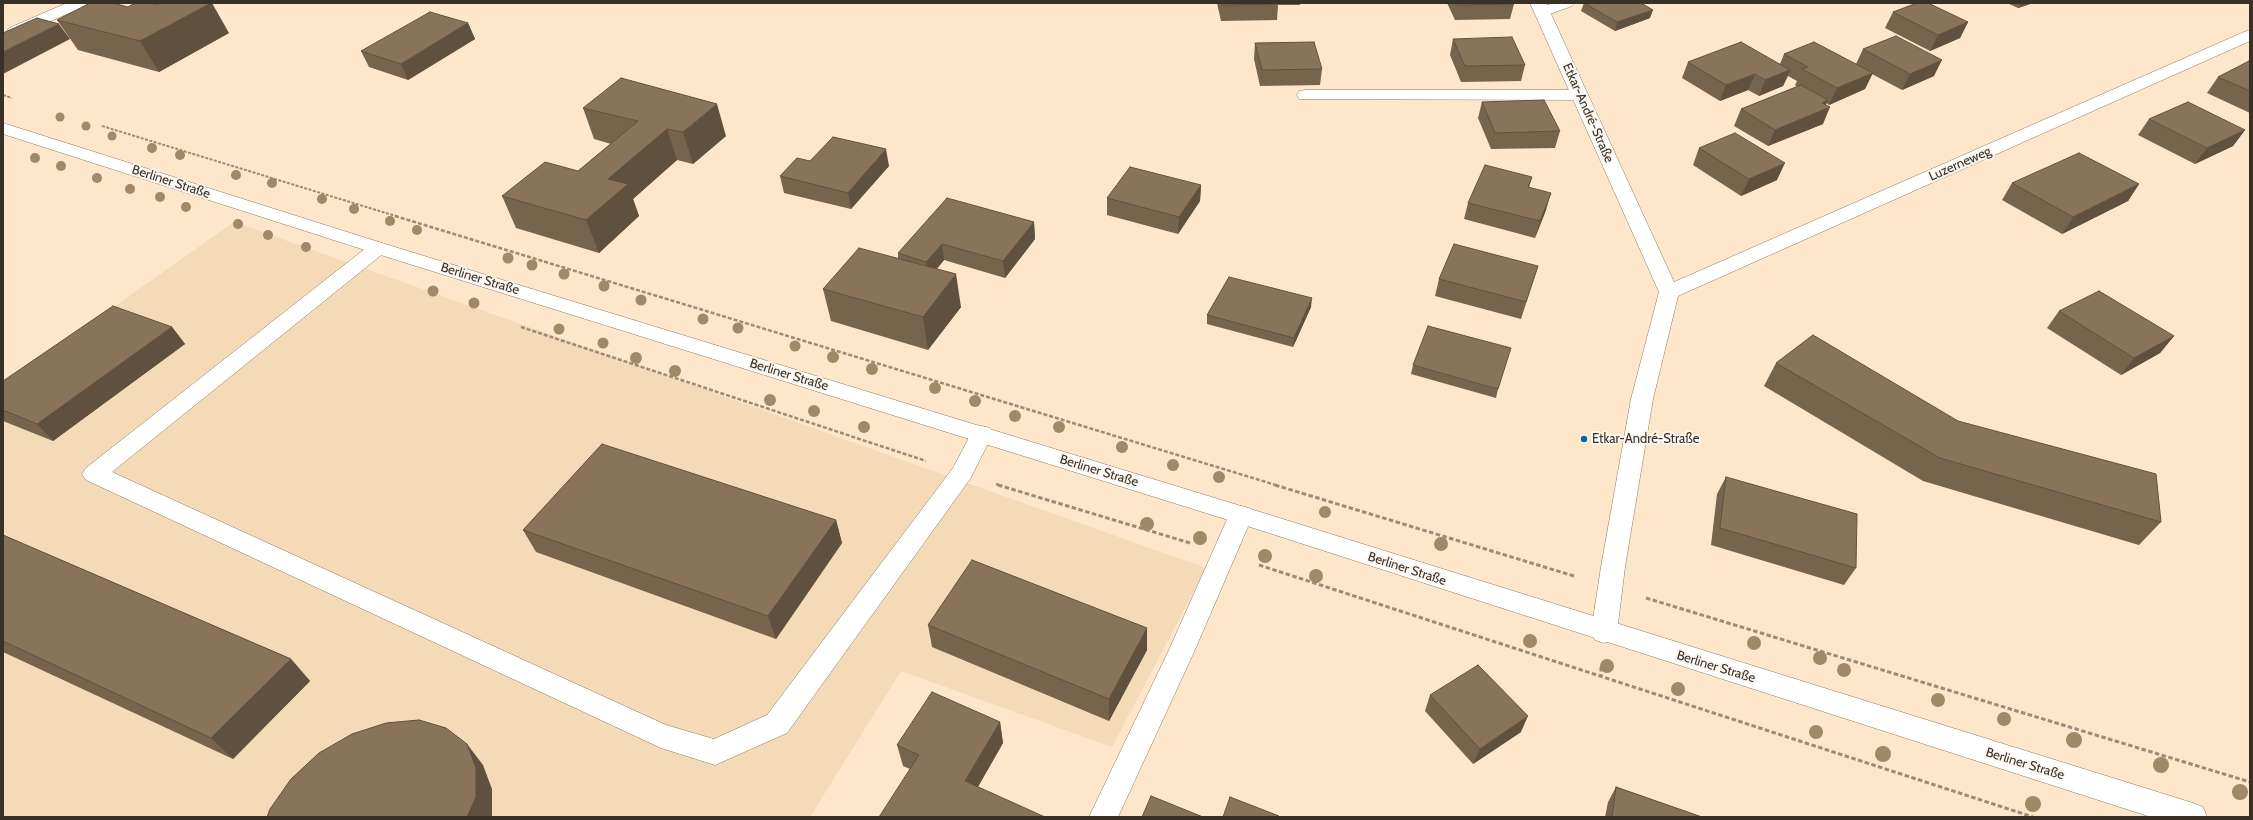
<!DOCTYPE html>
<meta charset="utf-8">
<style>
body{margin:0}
#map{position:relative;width:2253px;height:820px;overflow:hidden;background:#fde6c9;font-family:Cabin,sans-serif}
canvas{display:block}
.frame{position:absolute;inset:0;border:4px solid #3a3126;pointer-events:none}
</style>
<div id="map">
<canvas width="2253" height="820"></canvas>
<div class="frame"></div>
</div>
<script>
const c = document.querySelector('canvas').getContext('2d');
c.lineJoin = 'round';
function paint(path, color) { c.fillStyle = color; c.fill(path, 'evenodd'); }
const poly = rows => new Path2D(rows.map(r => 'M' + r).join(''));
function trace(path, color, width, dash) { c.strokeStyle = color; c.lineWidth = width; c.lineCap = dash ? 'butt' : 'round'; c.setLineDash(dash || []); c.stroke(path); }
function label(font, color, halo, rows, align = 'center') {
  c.font = font + ' Cabin,sans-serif'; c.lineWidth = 4; c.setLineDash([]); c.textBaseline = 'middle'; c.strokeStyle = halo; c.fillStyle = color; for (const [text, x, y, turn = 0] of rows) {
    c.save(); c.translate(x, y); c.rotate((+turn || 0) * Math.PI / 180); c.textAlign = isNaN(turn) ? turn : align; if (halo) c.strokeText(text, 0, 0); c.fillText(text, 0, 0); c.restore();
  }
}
paint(poly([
 [234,222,1206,568,1112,747,901,671,810,817,3,817,3,385]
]), '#f5dab7');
const service = poly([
 [1553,3,1575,3,1572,6,1542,17,1537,15,1534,12,1537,9,1553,3],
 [1305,90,1580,90,1586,91,1588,95,1586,99,1580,100,1299,99,1297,95,1299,91,1305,90],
 [378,242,385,244,388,248,385,252,112,472,666,725,714,739,767,715,953,468,974,428,982,426,990,428,993,434,970,479,787,733,715,765,661,748,86,480,82,474,86,468,371,244,378,242],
 [1241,506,1249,508,1253,515,1194,652,1118,817,1089,817,1168,652,1229,515,1233,508,1241,506]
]);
const minor = poly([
 [67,3,88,3,85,6,21,34,9,34,7,31,9,28,67,3],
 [1530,3,1546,3,1674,282,2244,32,2250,30,2250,41,1678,296,1653,399,1625,567,1617,632,1613,640,1604,643,1595,640,1591,632,1601,567,1631,399,1659,292,1530,3]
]);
const tertiary = poly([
 [3,123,385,244,1241,506,2193,803,2203,807,2207,817,2151,817,1241,524,371,252,3,134,3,123]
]);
trace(service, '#8e7a60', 1);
trace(minor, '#8e7a60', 1);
trace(tertiary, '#8e7a60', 1);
trace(poly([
 [3,95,12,98],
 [102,126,399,217]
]), '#9b8b77', 2, [3, 1.5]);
trace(poly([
 [395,216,1279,486],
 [521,327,926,461],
 [996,484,1002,486]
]), '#9b8b77', 2.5, [4, 2]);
trace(poly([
 [998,485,1190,543],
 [1275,485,1574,576],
 [1259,565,2033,817],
 [1646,598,2250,782],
 [1601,667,1601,677]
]), '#9b8b77', 3, [4.5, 2.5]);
paint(service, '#fff');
paint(minor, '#fff');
paint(tertiary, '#fff');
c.fillStyle = '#a18866';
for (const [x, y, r] of [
 [60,117,4.5],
 [86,126,4.5],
 [112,136,4.5],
 [152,148,5],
 [180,155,5],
 [35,158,5],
 [61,166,5],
 [236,175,5],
 [97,178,5],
 [272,183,5],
 [130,189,5],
 [160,197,5],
 [322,199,5],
 [186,207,5],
 [354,209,5],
 [390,221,5],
 [238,224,5],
 [417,230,5],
 [268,235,5],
 [306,247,5],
 [508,258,5.5],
 [532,265,5.5],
 [564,274,5.5],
 [604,286,5.5],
 [433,291,5.5],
 [641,300,5.5],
 [474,303,5.5],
 [703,319,5.5],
 [738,328,5.5],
 [559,329,5.5],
 [603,343,5.5],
 [795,346,5.5],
 [833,357,6],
 [636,358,6],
 [872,369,6],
 [675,371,6],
 [935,388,6],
 [770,400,6],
 [975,401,6],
 [814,411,6],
 [1015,416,6],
 [864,427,6],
 [1059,427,6],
 [1122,447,6],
 [1173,465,6],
 [1219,477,6],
 [1325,512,6],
 [1147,524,7],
 [1200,538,7],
 [1441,544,7],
 [1265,556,7],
 [1316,576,7],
 [1530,641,7],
 [1754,643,7],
 [1820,658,7],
 [1607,666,7],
 [1844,670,7],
 [1678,689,7],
 [1938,700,7],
 [2004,719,7],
 [1816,732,7],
 [2074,740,8],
 [1883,754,8],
 [2161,765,8],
 [2240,792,8],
 [2033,804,8]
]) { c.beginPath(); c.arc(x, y, r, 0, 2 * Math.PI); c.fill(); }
paint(poly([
 [1217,3,1300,3,1300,5,1278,5,1277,20,1221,21],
 [1447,3,1514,3,1514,4,1510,19,1455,20],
 [1584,3,1641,3,1650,18,1615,31,1581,11],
 [2007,3,2033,3,2018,8],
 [1893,12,1968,22,1960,38,1930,51,1885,28],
 [57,20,229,33,159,72,78,50],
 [468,23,475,39,408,80,369,67,361,51],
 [1453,39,1525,65,1521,81,1461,82,1450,55],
 [1255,43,1322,69,1320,85,1260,86,1254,59],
 [1863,49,1934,76,1902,90,1872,74,1865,89,1829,105,1826,103,1823,124,1768,146,1734,126,1741,109,1797,87,1795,85,1797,81,1788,76,1783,86,1759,96,1748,90,1720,101,1682,78,1688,62,1780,64,1784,54,1856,64],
 [2250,61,2250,113,2207,93,2218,77],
 [1482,102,1560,131,1555,148,1491,149,1478,118],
 [583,108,726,136,693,164,677,160,633,199,639,216,599,253,516,228,502,196,578,171,611,144,594,139],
 [2149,119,2245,130,2233,146,2195,164,2138,135],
 [1699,148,1777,180,1741,196,1693,165],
 [810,161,889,166,851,209,784,193,780,176],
 [1532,177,1529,188,1546,210,1535,238,1464,219,1468,203],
 [2012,183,2139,184,2128,201,2062,234,2002,200],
 [1201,185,1200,201,1178,234,1107,215,1107,198],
 [1034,222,1035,239,1005,278,944,260,937,269,961,307,928,350,831,321,823,289,898,259,898,253],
 [1538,266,1521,319,1435,296,1439,279],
 [1311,307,1293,347,1207,324,1207,315],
 [2059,311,2174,336,2160,353,2121,375,2047,328],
 [172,327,185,344,53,441,3,421,3,381],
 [1776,363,1958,421,2161,522,2139,545,1923,481,1764,386],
 [1413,365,1498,389,1496,398,1411,374],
 [1726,477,1856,568,1844,585,1711,545,1717,494],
 [836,520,842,543,776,639,536,552,523,530],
 [3,535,291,659,310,681,233,759,3,652],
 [928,625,1147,650,1109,721,932,647],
 [1430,695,1521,732,1473,764,1425,711],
 [1000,722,1003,743,978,787,910,769,903,766,897,745],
 [1616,787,1702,817,1605,817,1608,802]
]), '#76644d');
paint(poly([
 [211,3,212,3,229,33,159,72,140,41],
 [2021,3,2033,3,2018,8],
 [1653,10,1650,18,1615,31,1617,22],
 [1968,22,1960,38,1930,51,1938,35],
 [468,23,475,39,408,80,401,64],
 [59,24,70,39,3,74,3,52],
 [1942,60,1934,76,1902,90,1910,74],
 [1790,70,1783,86,1759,96,1765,80],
 [1873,73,1865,89,1829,105,1837,88],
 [1755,74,1748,90,1720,101,1726,85],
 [1828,100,1823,110,1830,107,1823,124,1768,146,1775,130,1822,103],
 [717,104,726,136,693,164,683,132],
 [667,129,677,160,633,199,639,216,599,253,586,220,608,179],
 [2245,130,2233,146,2195,164,2207,148],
 [886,149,889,166,851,209,848,193],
 [1785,163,1777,180,1741,196,1749,179],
 [2139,184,2128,201,2062,234,2073,217],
 [1201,185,1200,201,1178,234,1179,217],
 [1551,193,1546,210,1535,238,1540,221],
 [1034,222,1035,239,1005,278,1003,261],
 [942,244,944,260,928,279,926,262],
 [956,274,961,307,928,350,923,317],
 [1312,298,1311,307,1293,347,1294,338],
 [172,327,185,344,53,441,37,424],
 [2174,336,2160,353,2121,375,2134,358],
 [836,520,842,543,776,639,768,616],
 [1147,628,1147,650,1109,721,1109,699],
 [291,659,310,681,233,759,211,738],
 [1528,716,1521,732,1473,764,1480,749],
 [1000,722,1003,743,969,802,965,781],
 [467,744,483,765,492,789,492,817,467,817]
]), '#60513f');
const building = poly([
 [90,3,113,3,128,7,135,3,151,3,158,5,162,3,211,3,140,41,57,20,90,3],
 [1221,3,1278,3,1278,4,1222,5,1221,3],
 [1457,3,1514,3,1514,4,1458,5,1457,3],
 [1584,3,1641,3,1653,10,1617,22,1584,3],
 [1917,3,1928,3,1968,22,1938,35,1893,12,1917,3],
 [430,12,468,23,401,64,361,51,430,12],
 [37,18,59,24,3,52,3,33,37,18],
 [1896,36,1942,60,1910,74,1863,49,1896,36],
 [1512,37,1525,65,1465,66,1453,39,1512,37],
 [1314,42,1322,69,1262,70,1255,43,1314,42],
 [1741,42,1790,70,1765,80,1755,74,1726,85,1688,62,1741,42],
 [1814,42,1873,73,1837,88,1802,69,1808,67,1784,54,1814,42],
 [2249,61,2250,61,2250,91,2218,77,2249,61],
 [621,78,717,104,683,132,667,129,608,179,628,184,586,220,502,196,545,162,578,171,638,121,583,108,621,78],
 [1801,85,1828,100,1822,103,1830,107,1775,130,1741,109,1801,85],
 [1544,100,1560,131,1495,133,1482,102,1544,100],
 [2188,102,2245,130,2207,148,2149,119,2188,102],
 [1735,133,1785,163,1749,179,1699,148,1735,133],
 [833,137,886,149,848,193,780,176,797,158,810,161,833,137],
 [2079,153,2139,184,2073,217,2012,183,2079,153],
 [1485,165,1532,177,1528,187,1551,193,1540,221,1468,203,1485,165],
 [1130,167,1201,185,1179,217,1107,198,1130,167],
 [947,198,1034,222,1003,261,942,244,926,262,898,253,947,198],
 [1454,244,1538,266,1526,302,1439,279,1454,244],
 [859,248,956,274,923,317,823,289,859,248],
 [1229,277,1312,298,1294,338,1207,315,1229,277],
 [2099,291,2174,336,2134,358,2059,311,2099,291],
 [113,306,172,327,37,424,3,410,3,381,113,306],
 [1428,326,1511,348,1498,389,1413,365,1428,326],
 [1813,335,1958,421,2156,474,2161,522,1940,458,1776,363,1813,335],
 [602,444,836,520,768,616,523,530,602,444],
 [1726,477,1857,514,1856,568,1720,528,1726,477],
 [3,535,291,659,211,738,3,641,3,535],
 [972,560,1147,628,1109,699,928,625,972,560],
 [1478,665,1528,716,1480,749,1430,695,1478,665],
 [932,692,1000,722,965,781,1045,817,879,817,919,755,897,745,932,692],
 [419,720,446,728,467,744,476,768,476,797,467,817,267,817,270,809,291,779,319,753,352,734,386,723,419,720],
 [1616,787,1702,817,1612,817,1616,787],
 [1151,796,1203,817,1142,817,1151,796],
 [1230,797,1279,816,1279,817,1223,817,1230,797]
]);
paint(building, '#89745a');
trace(building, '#60513f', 1);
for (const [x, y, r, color] of [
 [1584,439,4,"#0d6596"]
]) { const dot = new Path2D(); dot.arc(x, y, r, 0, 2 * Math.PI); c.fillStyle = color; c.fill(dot); trace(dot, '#fbf6f1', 1.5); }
label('13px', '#3a3126', '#fbf6f1', [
 ["Etkar-André-Straße",1588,113,66],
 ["Luzerneweg",1960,164,-24],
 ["Berliner Straße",171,182,18],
 ["Berliner Straße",480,279,17],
 ["Berliner Straße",789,375,17],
 ["Berliner Straße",1099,471,17],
 ["Berliner Straße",1407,569,18],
 ["Berliner Straße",1716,667,17],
 ["Berliner Straße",2025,764,17]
]);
label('13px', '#3a3126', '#fbf6f1', [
 ["Etkar-André-Straße",1592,439]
], 'left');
</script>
